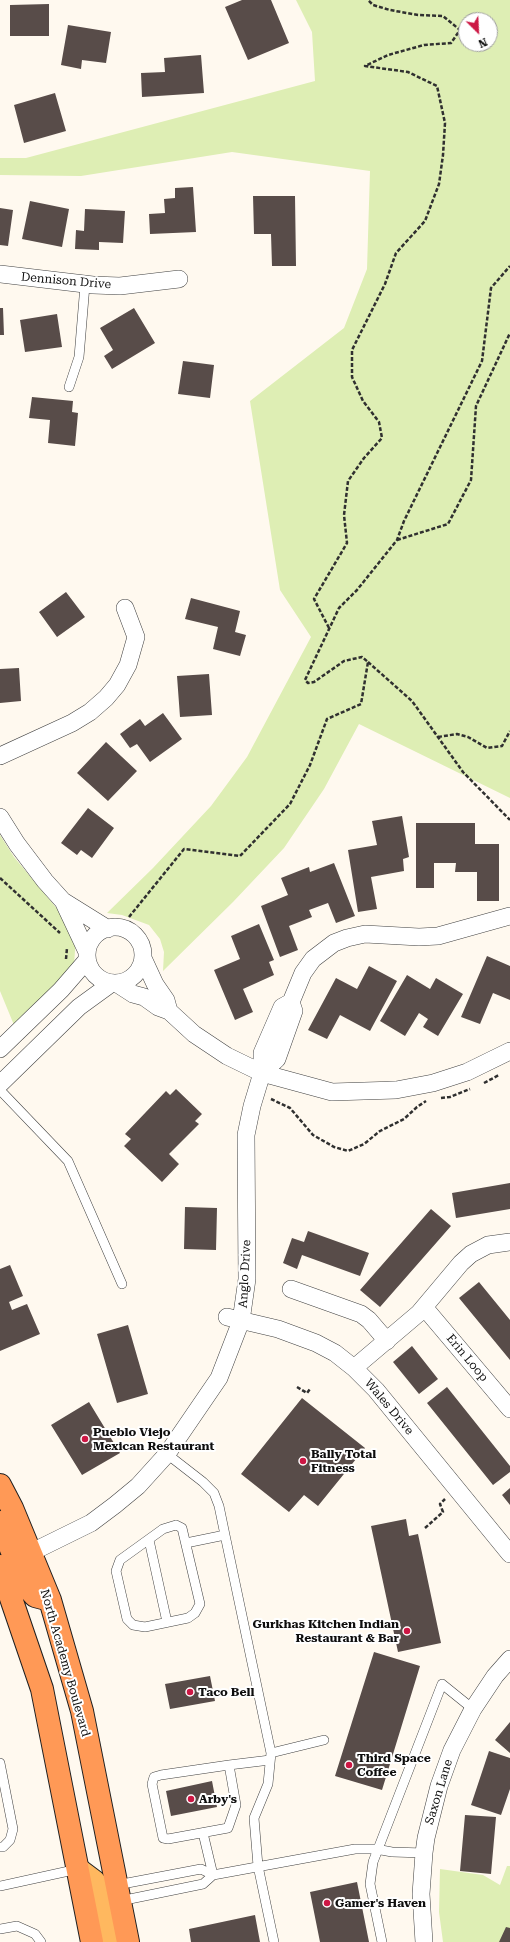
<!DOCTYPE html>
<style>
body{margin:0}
#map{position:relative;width:510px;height:1942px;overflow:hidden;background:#fff9ef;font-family:"Roboto Serif",serif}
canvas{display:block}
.north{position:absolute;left:458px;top:12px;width:40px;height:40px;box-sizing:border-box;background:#fff;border:1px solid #9f9f9f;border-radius:50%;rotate:156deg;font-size:11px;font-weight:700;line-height:16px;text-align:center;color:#0e0e0e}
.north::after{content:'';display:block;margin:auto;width:14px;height:18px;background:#cc1744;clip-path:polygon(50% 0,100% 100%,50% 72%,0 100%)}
</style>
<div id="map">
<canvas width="510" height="1942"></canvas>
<div class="north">N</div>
</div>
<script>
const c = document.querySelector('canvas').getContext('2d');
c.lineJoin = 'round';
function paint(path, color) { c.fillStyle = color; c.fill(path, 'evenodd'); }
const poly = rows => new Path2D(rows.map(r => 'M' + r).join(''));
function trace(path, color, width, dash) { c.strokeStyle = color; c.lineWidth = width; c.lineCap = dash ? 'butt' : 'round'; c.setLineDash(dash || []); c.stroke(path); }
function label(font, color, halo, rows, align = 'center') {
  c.font = font + ' "Roboto Serif",serif'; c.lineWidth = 4; c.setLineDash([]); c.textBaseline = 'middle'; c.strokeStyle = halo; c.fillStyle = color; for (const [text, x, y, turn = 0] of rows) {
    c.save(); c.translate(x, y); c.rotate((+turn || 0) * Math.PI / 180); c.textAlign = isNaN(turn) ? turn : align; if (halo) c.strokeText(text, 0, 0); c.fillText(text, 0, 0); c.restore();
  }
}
paint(poly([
 [296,0,510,0,510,798,359,724,324,789,284,848,233,902,163,971,164,952,160,939,149,925,122,915,107,913,153,868,211,806,247,757,311,637,280,590,250,401,344,328,367,269,370,171,232,152,81,176,0,175,0,158,26,158,315,81,312,32],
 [466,20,490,20,490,44,466,44],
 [0,835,14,857,69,923,76,937,74,965,14,1025,0,991],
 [507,1866,510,1866,510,1942,443,1942,439,1912,440,1869,483,1875,500,1885]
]), '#deeeb4');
paint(poly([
 [242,0,271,0,289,43,248,60,225,7],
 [49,4,49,36,10,36,10,5],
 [68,25,111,32,106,63,82,60,81,69,61,65],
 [201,55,204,93,142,97,141,73,165,72,164,58],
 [55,93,66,131,24,143,14,105],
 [193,187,196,232,150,234,149,214,165,213,164,199,175,198,175,188],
 [253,196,295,196,296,266,272,266,271,234,254,234],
 [30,201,69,209,62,247,22,239],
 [0,208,13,210,8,246,0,245],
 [85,209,125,211,123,243,99,242,99,250,75,249,76,230,84,231],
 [0,308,3,308,4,335,0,335],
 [134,308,155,343,112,369,104,356,113,350,100,328],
 [57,314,62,347,25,352,20,320],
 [183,361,214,365,210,398,178,394],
 [32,397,73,401,72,412,78,413,75,446,48,443,50,420,29,418],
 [66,592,85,617,57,637,39,612],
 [191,598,240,611,235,632,246,635,240,656,213,649,218,627,185,619],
 [19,668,21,701,0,703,0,669],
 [209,674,212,715,180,717,177,676],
 [163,713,182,739,150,762,137,744,130,748,120,734,140,719,145,726],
 [106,742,137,771,108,801,77,773],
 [88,808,114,828,92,858,81,850,77,855,61,843],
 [402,816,409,857,403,859,404,871,371,877,377,909,358,912,348,850,377,845,372,821],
 [416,823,475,823,475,844,499,844,499,901,477,901,477,872,455,872,456,863,434,863,434,888,416,888],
 [334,863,355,916,336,923,328,903,309,910,312,917,289,926,298,950,280,957,261,906,288,895,281,878,309,867,310,872],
 [259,924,274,960,269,962,274,975,243,989,253,1012,235,1020,214,970,240,959,231,936],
 [487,956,510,966,510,1000,493,993,480,1024,461,1017],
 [369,966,397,981,370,1031,340,1015,327,1039,308,1030,336,978,357,989],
 [407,975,430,989,436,978,463,994,438,1036,423,1027,428,1019,419,1013,405,1036,380,1021],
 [176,1089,202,1114,195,1121,199,1124,169,1154,179,1164,162,1182,124,1146,131,1139,125,1134,166,1091,170,1095],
 [510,1183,510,1209,456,1218,452,1193],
 [185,1207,217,1208,216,1250,184,1249],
 [431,1209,451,1226,380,1307,360,1290],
 [308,1231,369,1253,360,1276,302,1255,297,1269,283,1263,292,1238,304,1242],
 [10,1265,23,1296,9,1302,12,1310,27,1304,40,1334,0,1351,0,1269],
 [479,1282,510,1320,510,1360,459,1298],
 [128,1325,148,1394,117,1403,97,1334],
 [412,1346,438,1379,419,1394,393,1362],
 [447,1387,510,1466,510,1472,493,1485,427,1403],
 [302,1398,365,1448,318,1506,304,1495,289,1512,241,1474],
 [89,1402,120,1453,82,1475,51,1425],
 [510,1488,510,1505,502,1495],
 [406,1519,409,1536,418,1534,441,1643,398,1652,371,1526],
 [374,1652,420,1666,382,1790,335,1776],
 [210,1676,215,1701,170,1709,165,1684],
 [510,1722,510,1753,495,1740],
 [489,1751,510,1758,510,1789,501,1815,471,1805],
 [212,1781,217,1807,171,1816,166,1791],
 [465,1815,496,1817,491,1874,460,1871],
 [357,1882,369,1942,320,1942,310,1892],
 [255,1915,260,1942,191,1942,189,1929],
 [506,1927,510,1928,510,1942,499,1942]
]), '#584c49');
const service = poly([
 [69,387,79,357,85,285],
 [0,1090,68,1161,122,1284],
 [167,1454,203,1482,214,1493,219,1506,225,1535,271,1753,268,1784,254,1818,258,1866,274,1942],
 [176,1525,182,1528,200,1604,195,1613,188,1618,145,1627,133,1625,127,1619,116,1571,120,1560,163,1529,176,1525],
 [149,1540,167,1622],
 [186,1543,225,1535],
 [271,1753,324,1740],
 [0,1763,13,1829,10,1840,3,1847,0,1847],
 [229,1765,236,1805,228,1828,168,1839,163,1838,152,1784,154,1777,161,1775,229,1765,270,1760],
 [203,1833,213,1875],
 [117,1885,201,1869,213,1875],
 [0,1886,78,1869],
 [120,1901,203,1884,213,1875,355,1849,376,1849,392,1852,424,1853],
 [0,1929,17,1926,35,1934,41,1942],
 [382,1942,370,1884,373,1862,442,1684,473,1709]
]);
const minor = poly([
 [0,274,93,285,120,286,179,279],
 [0,756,72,723,90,712,106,698,117,685,128,665,136,637,125,608],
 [0,817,17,844,45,881,63,901,108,929],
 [63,901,87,952],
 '87 955a28 28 0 1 1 56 0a28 28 0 1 1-56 0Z',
 [143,958,155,984,166,1000,169,1011],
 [116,983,133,994,144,997,158,1007,169,1011,194,1034,227,1056,262,1073,332,1092,396,1090,433,1083,467,1072,510,1051],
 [0,1049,61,990,87,960],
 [262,1073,277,1059,294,1011,291,1002,303,973,313,959,334,943,347,938,365,934,419,937,438,936,510,916],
 [0,1084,79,1007,112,983],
 [291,1289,361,1314,369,1320,387,1341],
 [424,1307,510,1409],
 [227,1317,278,1329,316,1343,335,1353,354,1368,376,1390,510,1554],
 [354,1368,419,1313,461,1263,471,1254,488,1245,510,1242],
 [30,1553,91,1523,115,1505,138,1486,167,1454,219,1378,241,1321,247,1279,246,1135,252,1106,262,1073,262,1053,282,1007,291,1002],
 [424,1942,421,1894,424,1853,426,1838,439,1786,452,1750,473,1709,495,1676,510,1659]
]);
const primary = poly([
 [78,1869,94,1881,100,1889,110,1942]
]);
const trunk = poly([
 [0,1485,12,1508,50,1600,82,1711,128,1942],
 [0,1522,26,1586,35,1596,50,1600],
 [0,1566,42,1689,92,1942]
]);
trace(service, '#414141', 10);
trace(minor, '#414141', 18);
trace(primary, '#1f1f1f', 24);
trace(trunk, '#1f1f1f', 24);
trace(poly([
 [397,540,448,524,471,480,476,406,510,333],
 [329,628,314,599,347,543,344,515,348,481,364,458,382,438,379,422,363,401,352,377,352,350,385,284,396,253,425,221,439,184,443,155,445,123,437,86,408,72,365,66,388,55,424,45,451,43,460,30,443,16,418,15,390,10,373,5,368,0],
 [368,662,412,701,463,772,510,820],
 [438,737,457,734,468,737,487,748,502,746,510,731],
 [0,878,60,933],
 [129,917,184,849,240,856,290,804,310,765,327,719,361,704,368,662,362,657,344,661,314,682,308,683,305,680,339,608,357,590,397,540,404,521,482,361,491,288,510,266],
 [66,959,67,948],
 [484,1083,499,1075],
 [441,1098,450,1097,470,1089],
 [271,1099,290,1108,313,1135,334,1147,348,1151,364,1144,380,1131,404,1119,417,1107,426,1101],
 [297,1387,307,1393,310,1389],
 [425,1528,443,1512,440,1504,445,1499]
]), '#303030', 2.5, [4, 2]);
trace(service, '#fff', 9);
trace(minor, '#fff', 17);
trace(primary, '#ffb85f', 22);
trace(trunk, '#ff9956', 22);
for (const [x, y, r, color] of [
 [85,1439,4,"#cc1744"],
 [303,1461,4,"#cc1744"],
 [407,1631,4,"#cc1744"],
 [190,1692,4,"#cc1744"],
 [349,1765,4,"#cc1744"],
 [191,1799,4,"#cc1744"],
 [327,1903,4,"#cc1744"]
]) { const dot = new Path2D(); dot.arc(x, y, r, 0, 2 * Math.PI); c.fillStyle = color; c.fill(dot); trace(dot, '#fff', 1.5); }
label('12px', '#0e0e0e', '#fff', [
 ["Dennison Drive",66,281,5],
 ["Anglo Drive",245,1274,-87],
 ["Erin Loop",467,1358,50],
 ["Wales Drive",389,1407,50],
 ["North Academy Boulevard",65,1663,74],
 ["Saxon Lane",439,1792,-73]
]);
label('bold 12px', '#0e0e0e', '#fff', [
 ["Pueblo Viejo",93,1432],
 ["Mexican Restaurant",93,1446],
 ["Bally Total",311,1454],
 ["Fitness",311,1468],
 ["Gurkhas Kitchen Indian",399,1624,"right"],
 ["Restaurant & Bar",399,1638,"right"],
 ["Taco Bell",198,1692],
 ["Third Space",357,1758],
 ["Coffee",357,1772],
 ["Arby's",199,1799],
 ["Gamer's Haven",335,1903]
], 'left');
</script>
